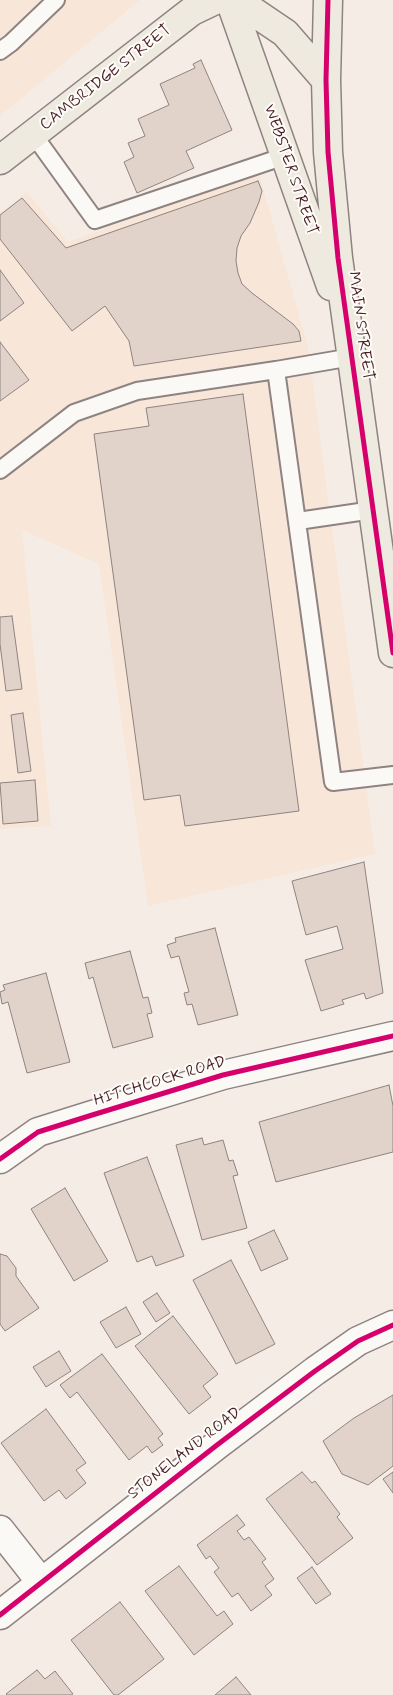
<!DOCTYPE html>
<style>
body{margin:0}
canvas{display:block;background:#f5ede5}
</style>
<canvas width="393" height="1695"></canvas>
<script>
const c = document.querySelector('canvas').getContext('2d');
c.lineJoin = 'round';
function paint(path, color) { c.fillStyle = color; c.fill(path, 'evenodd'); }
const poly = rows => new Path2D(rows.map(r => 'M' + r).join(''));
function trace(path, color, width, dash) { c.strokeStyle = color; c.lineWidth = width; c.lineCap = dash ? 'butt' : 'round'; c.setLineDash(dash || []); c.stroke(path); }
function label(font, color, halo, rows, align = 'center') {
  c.font = font + ' Mynerve,sans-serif'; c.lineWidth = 4; c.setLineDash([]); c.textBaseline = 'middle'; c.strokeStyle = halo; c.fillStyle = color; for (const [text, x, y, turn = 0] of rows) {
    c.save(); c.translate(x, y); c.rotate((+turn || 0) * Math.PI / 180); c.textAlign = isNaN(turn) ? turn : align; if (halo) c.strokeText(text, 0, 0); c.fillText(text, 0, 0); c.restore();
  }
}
paint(poly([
 [0,0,140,0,0,116],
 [259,174,308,346,375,854,148,906,99,564,22,530,51,826,0,829,0,213,27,192,68,242]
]), '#f8e6d8');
const building = poly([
 [201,60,232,130,186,151,194,168,137,193,124,162,134,157,128,143,145,136,138,119,169,105,160,84,195,68,193,64,201,60],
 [258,181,262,191,259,202,250,223,241,236,237,248,236,261,238,273,242,284,252,293,293,324,299,331,301,341,134,366,129,341,105,306,72,331,0,239,0,215,22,198,66,248,258,181],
 [0,270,24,303,0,321,0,270],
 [0,342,29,380,0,401,0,342],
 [243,394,299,811,185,826,180,795,144,800,94,434,149,426,146,408,243,394],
 [12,616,22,689,6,691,0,644,0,617,12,616],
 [23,713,31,771,18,773,11,715,23,713],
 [35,780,38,821,3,824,0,783,35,780],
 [364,862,383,993,366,999,364,993,342,1000,344,1004,321,1011,305,960,343,949,337,926,306,935,292,881,364,862],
 [215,928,238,1015,198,1025,192,1004,187,1005,184,993,189,992,179,956,171,958,167,945,176,942,175,938,215,928],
 [130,951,143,998,148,997,152,1013,147,1014,153,1037,113,1048,93,977,89,979,85,963,130,951],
 [46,973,70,1062,27,1073,8,1002,2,1004,0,992,5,990,3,985,46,973],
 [389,1085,393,1106,393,1152,276,1182,259,1122,389,1085],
 [202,1138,204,1145,223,1140,229,1161,233,1160,238,1175,233,1176,247,1228,202,1240,176,1145,202,1138],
 [147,1157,184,1256,156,1266,152,1256,137,1262,104,1173,147,1157],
 [65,1188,108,1261,74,1281,31,1209,65,1188],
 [274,1230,288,1259,261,1271,248,1242,274,1230],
 [0,1254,7,1256,16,1268,16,1276,39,1308,5,1331,0,1324,0,1254],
 [231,1260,275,1344,236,1364,193,1280,231,1260],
 [157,1293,170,1313,156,1322,143,1302,157,1293],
 [126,1307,141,1334,116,1348,100,1322,126,1307],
 [173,1316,218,1374,203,1386,211,1397,189,1414,135,1346,173,1316],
 [59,1351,71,1371,46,1387,33,1367,59,1351],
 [102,1354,163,1434,158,1438,163,1445,152,1453,147,1446,129,1460,77,1392,70,1398,60,1385,102,1354],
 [393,1395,393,1466,368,1485,342,1474,323,1441,354,1418,393,1395],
 [46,1409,86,1463,76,1470,86,1483,66,1499,59,1490,44,1501,1,1443,46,1409],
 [302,1472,312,1483,315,1481,340,1514,337,1517,353,1538,317,1565,266,1499,302,1472],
 [393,1472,393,1493,383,1479,393,1472],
 [237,1515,245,1525,237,1531,244,1540,249,1537,266,1559,262,1562,274,1579,265,1586,272,1595,251,1611,238,1593,232,1597,214,1572,219,1568,210,1556,206,1559,197,1545,237,1515],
 [179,1566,217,1616,224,1611,233,1624,194,1655,145,1591,179,1566],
 [312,1567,331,1594,316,1604,297,1578,312,1567],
 [120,1602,164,1659,118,1695,114,1695,71,1640,120,1602],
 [37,1670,45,1679,55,1671,73,1694,71,1695,7,1695,6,1694,37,1670],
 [236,1677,251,1695,215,1695,236,1677]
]);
paint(building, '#e2d3ca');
trace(building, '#8f8382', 1);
const service = poly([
 [0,51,11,43,56,0],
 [33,134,95,220,285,156],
 [352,357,276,370,333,782,393,775],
 [0,470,74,413,137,391,276,370],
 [298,521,373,510]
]);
const minor = poly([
 [0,1159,38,1132,89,1116,223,1075,393,1036],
 [0,1530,41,1582],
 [0,1615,217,1445,315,1371,358,1341,393,1325]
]);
const primary = poly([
 [230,0,331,286],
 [236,0,285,33,326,80],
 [328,0,326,80,328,152,338,258,393,653],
 [0,160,192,11,215,0]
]);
trace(service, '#8f8382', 20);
trace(minor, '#8f8382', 31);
trace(primary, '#8f8382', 31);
trace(service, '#faf9f6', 16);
trace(minor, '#faf9f6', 28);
trace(primary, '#efeadf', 28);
trace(poly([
 [328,0,326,80,328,152,338,258,393,653],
 [0,1159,38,1132,89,1116,223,1075,393,1036],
 [0,1615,217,1445,315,1371,358,1341,393,1325]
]), '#d6006c', 5);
label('16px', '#4a1f2b', '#fdfcf7', [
 ["CAMBRIDGE STREET",106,78,-38],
 ["WEBSTER STREET",290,170,71],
 ["MAIN STREET",360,326,82],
 ["HITCHCOCK ROAD",160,1082,-17],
 ["STONELAND ROAD",185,1454,-38]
]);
</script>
